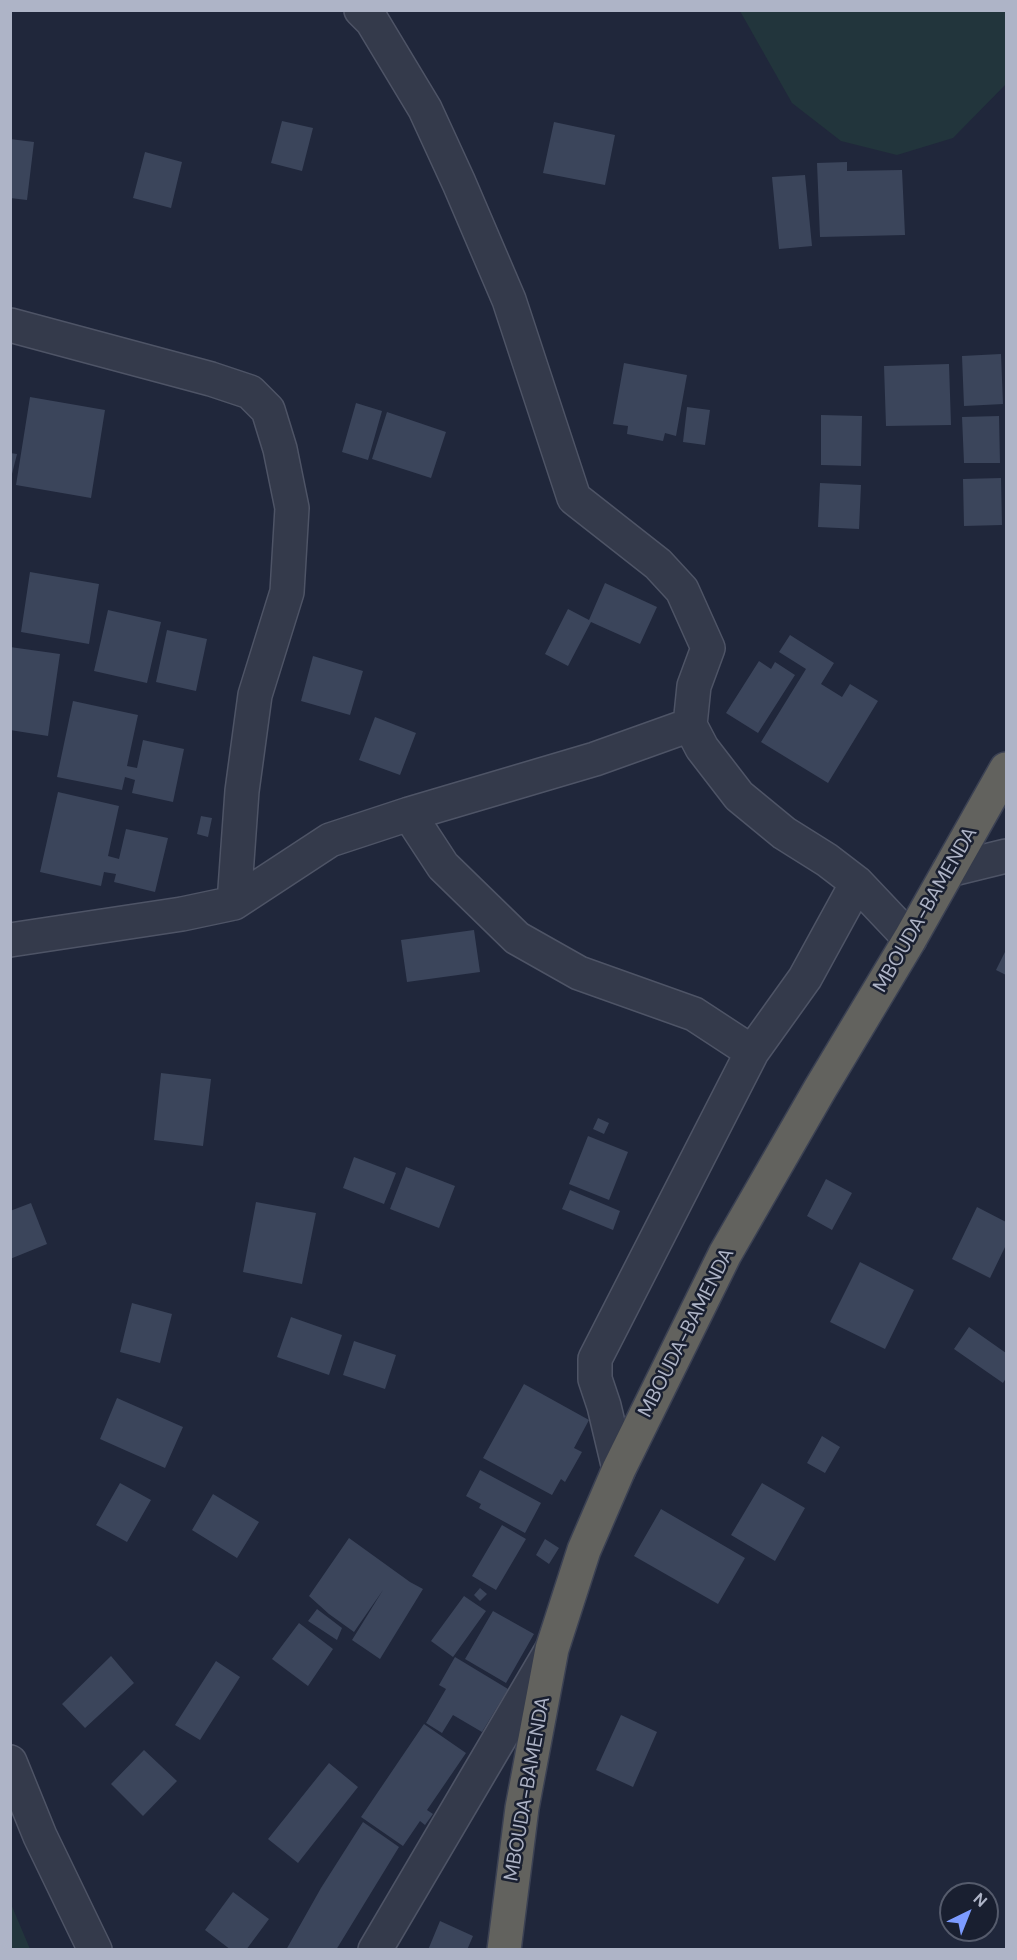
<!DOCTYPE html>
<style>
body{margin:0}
#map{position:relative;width:1017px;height:1960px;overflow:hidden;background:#20273b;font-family:"DM Sans",sans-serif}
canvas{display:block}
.frame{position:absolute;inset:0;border:12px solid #aeb4c7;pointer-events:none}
.north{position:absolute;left:939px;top:1882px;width:60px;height:60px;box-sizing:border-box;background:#191f30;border:2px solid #555b6c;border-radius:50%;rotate:43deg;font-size:16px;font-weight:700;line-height:24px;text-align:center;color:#aeb4c7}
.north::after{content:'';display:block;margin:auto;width:21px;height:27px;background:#7c9bff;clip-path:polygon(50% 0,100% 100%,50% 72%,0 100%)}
</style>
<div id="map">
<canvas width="1017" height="1960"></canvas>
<div class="frame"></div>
<div class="north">N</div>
</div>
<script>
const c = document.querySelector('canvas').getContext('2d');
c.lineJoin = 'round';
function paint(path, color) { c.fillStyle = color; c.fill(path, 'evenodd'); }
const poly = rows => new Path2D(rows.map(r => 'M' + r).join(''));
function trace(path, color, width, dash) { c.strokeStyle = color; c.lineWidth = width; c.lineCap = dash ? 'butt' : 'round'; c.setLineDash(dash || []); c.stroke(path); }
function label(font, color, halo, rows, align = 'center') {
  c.font = font + ' "DM Sans",sans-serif'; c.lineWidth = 5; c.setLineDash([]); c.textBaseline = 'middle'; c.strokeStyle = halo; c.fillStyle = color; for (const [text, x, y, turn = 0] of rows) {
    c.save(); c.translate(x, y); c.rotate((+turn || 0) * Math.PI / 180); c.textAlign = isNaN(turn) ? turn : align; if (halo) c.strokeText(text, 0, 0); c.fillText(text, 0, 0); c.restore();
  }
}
paint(poly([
 [740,11,1006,11,1006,84,953,138,897,155,841,141,792,103],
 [10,1904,11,1904,30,1949,11,1949]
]), '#22353c');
paint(poly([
 [282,121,313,128,302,171,271,163],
 [554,122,615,135,605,185,543,173],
 [10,139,34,142,27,200,10,198],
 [145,152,182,162,171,208,133,198],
 [847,162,847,171,902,170,905,235,820,237,817,163],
 [805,175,812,246,779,249,772,177],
 [1001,354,1003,404,964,406,962,356],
 [624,363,687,375,676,436,665,433,663,441,627,434,628,426,613,424],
 [949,364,951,425,886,426,884,366],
 [30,397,105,410,91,498,16,485],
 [356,403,382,411,368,460,342,452],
 [687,407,710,410,705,445,683,442],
 [387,412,446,432,431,478,372,459],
 [821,415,862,416,861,466,821,465],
 [999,416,1000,463,964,463,962,417],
 [10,453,17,454,11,478,10,478],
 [1001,478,1002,525,964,526,963,479],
 [820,483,861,485,859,529,818,527],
 [30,572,99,584,89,644,21,632],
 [605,583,657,607,640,644,591,622,568,666,545,654,568,609,589,620],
 [108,610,161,622,147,683,94,671],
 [167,630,207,639,196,691,156,682],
 [790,635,834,663,821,684,842,697,850,684,878,701,828,783,761,742,806,669,779,652],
 [10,647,60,654,48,736,10,730],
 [313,656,363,671,350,715,301,701],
 [759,661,771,669,775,662,795,675,758,733,726,713],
 [73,701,138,715,127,766,137,768,143,740,184,749,173,802,132,793,135,780,125,777,122,790,57,777],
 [375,717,416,733,400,775,359,760],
 [58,792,119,806,108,856,119,859,126,829,168,838,155,892,114,882,116,874,104,872,101,886,40,872],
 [201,816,212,818,208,837,197,834],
 [474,930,480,972,407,982,401,940],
 [1006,950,1006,975,996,970],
 [161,1073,211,1079,203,1146,154,1140],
 [598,1118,609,1123,604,1134,593,1129],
 [588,1136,628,1152,609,1200,569,1184],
 [354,1157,396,1173,384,1204,343,1188],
 [406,1167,455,1186,439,1228,390,1209],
 [826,1179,852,1193,832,1230,807,1216],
 [570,1190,620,1211,613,1230,562,1209],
 [256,1202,316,1213,302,1284,243,1272],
 [31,1203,47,1244,10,1259,10,1211],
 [977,1207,1006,1222,1006,1245,990,1278,952,1259],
 [860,1262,914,1290,885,1349,830,1322],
 [132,1303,172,1314,160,1363,120,1352],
 [291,1317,342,1335,329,1375,277,1357],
 [969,1327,1006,1353,1006,1378,1003,1383,954,1349],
 [354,1341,396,1355,385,1389,343,1375],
 [524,1384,589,1420,574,1448,582,1452,565,1482,561,1479,552,1495,483,1458],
 [117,1398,183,1427,165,1468,100,1439],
 [822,1436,840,1447,825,1473,807,1463],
 [480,1470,541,1503,525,1533,479,1508,481,1504,466,1496],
 [120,1483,151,1500,127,1542,96,1525],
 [762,1483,805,1508,775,1561,731,1535],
 [213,1494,259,1522,237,1558,192,1530],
 [661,1509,745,1558,718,1604,634,1556],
 [502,1525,526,1539,496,1590,472,1576],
 [349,1538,410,1582,423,1589,380,1659,352,1640,383,1590,354,1632,329,1614,309,1596],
 [545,1539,559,1548,549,1564,536,1555],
 [480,1588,487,1594,480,1601,474,1595],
 [464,1596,486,1611,453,1657,431,1641],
 [317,1609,342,1628,337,1640,308,1621],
 [493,1611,534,1634,506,1683,465,1659],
 [299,1623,333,1649,308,1686,272,1659],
 [111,1656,134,1683,85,1728,62,1704],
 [455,1657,508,1689,482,1732,453,1715,442,1733,426,1723,446,1689,439,1685],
 [216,1661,240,1677,200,1740,175,1725],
 [621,1715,657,1732,633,1787,596,1770],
 [424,1724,466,1753,427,1810,433,1814,425,1825,420,1821,403,1846,361,1817],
 [144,1750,177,1781,143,1816,111,1784],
 [329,1763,358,1787,298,1863,268,1839],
 [363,1822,399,1847,336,1950,286,1950,321,1888],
 [233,1892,269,1919,246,1950,231,1950,205,1930],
 [440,1921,473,1936,467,1950,428,1950]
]), '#3b455b');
const minor = poly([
 [361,10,372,21,425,109,459,183,509,300,574,498,658,564,682,590,708,648,694,686,690,725,702,748,739,796,784,833,827,860,857,883,910,939],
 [10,325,211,379,250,392,268,410,280,449,292,508,287,592,255,695,242,791,234,903],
 [409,814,443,866,517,938,579,973,694,1014,752,1052],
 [949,870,1006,856],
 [10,940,182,914,234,903,330,840,409,814,595,759,690,725],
 [619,1469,604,1406,595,1379,595,1359,752,1052,805,978,857,883],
 [375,1950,551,1651]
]);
const tertiary = poly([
 [10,1762,40,1836,95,1950]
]);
const trunk = poly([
 [504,1950,522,1808,552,1649,584,1550,619,1469,725,1254,820,1089,910,939,1006,769]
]);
trace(minor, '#4e5466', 36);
trace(tertiary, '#4e5466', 36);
trace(trunk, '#3b4153', 36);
trace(minor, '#343a4b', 33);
trace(tertiary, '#343a4b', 33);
trace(trunk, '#62625e', 33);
label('20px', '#aeb4c7', '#191f30', [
 ["MBOUDA-BAMENDA",926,910,-60],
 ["MBOUDA-BAMENDA",687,1333,-63],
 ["MBOUDA-BAMENDA",528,1789,-80]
]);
</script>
